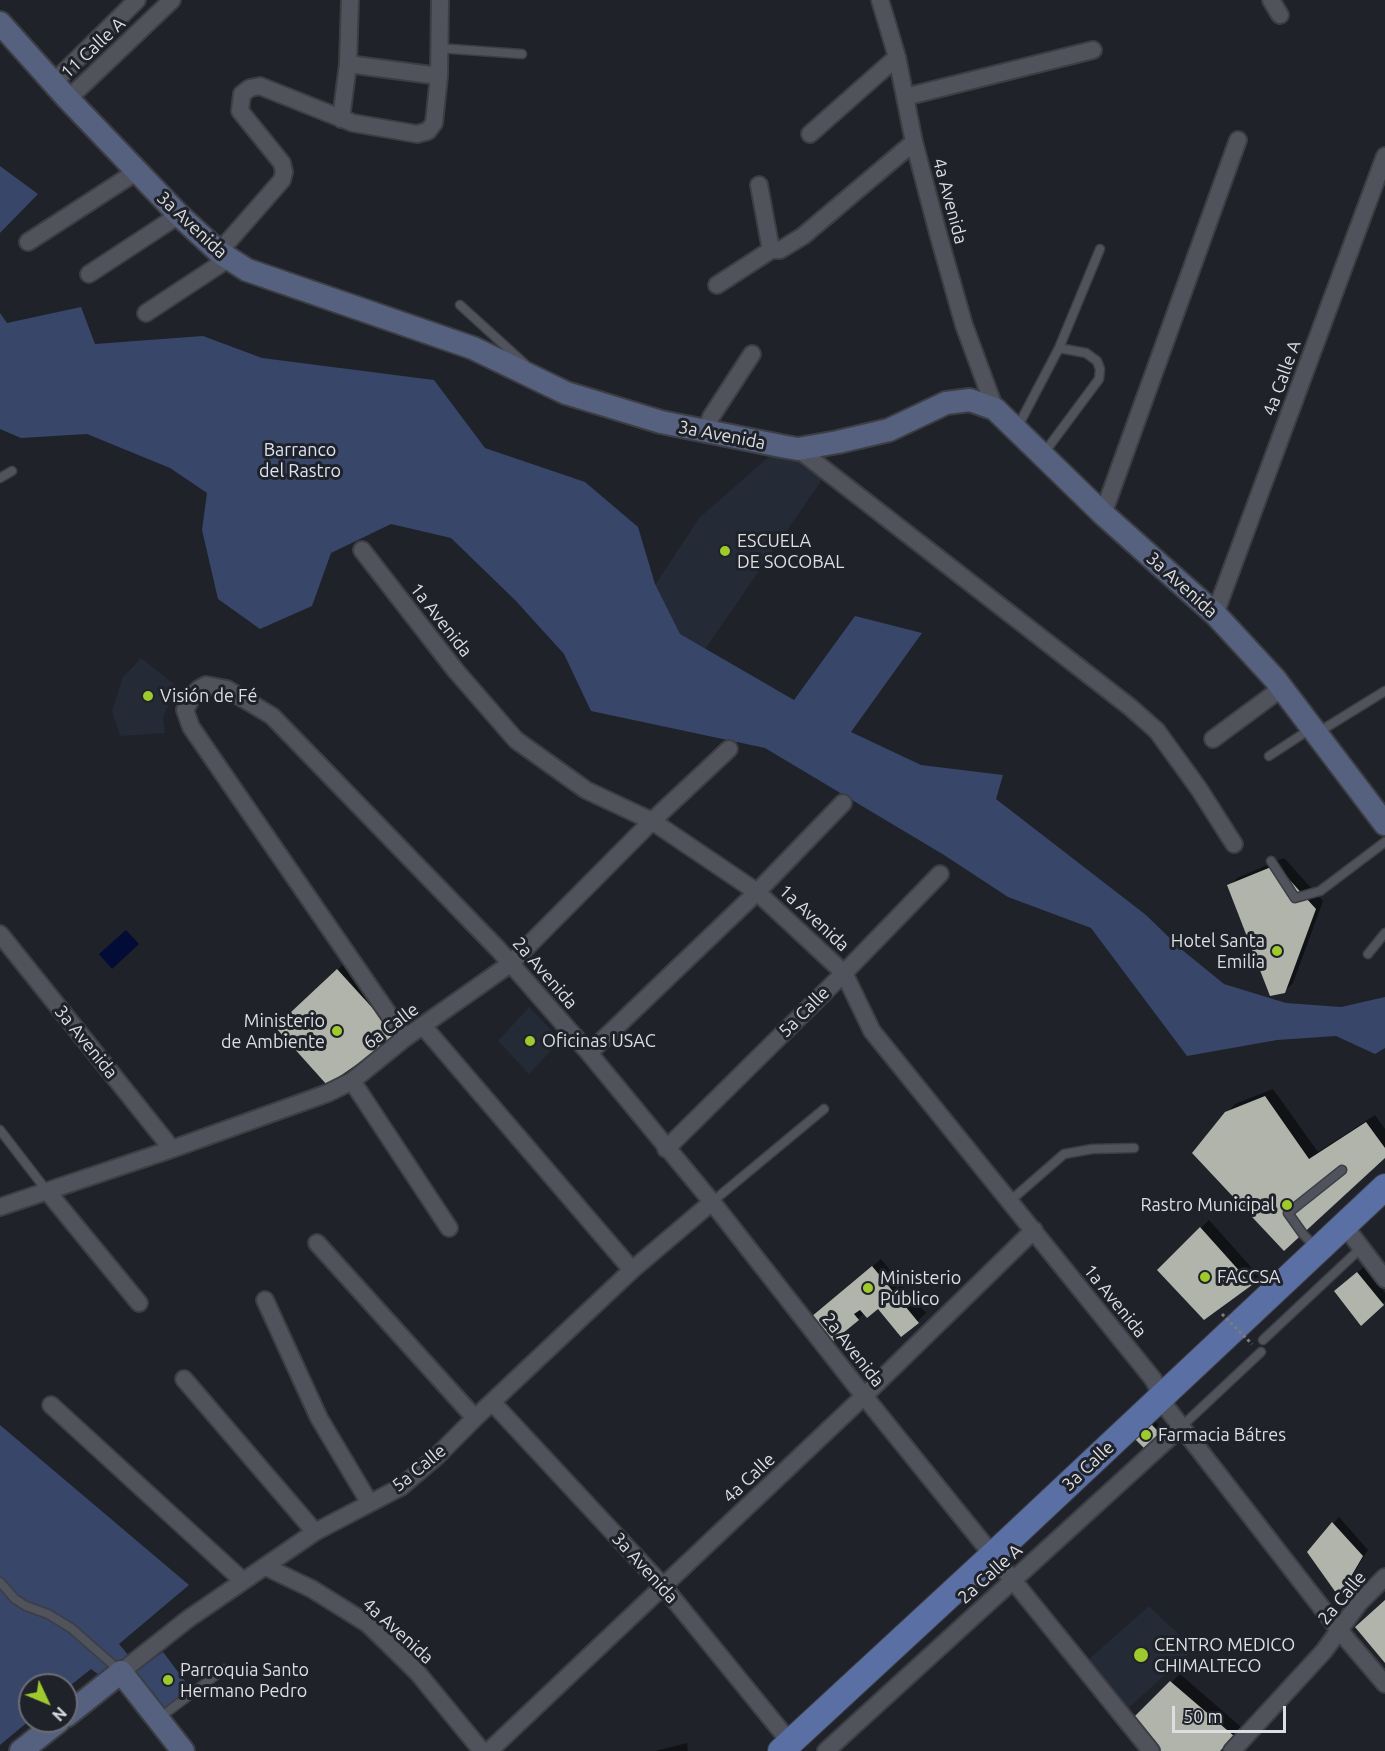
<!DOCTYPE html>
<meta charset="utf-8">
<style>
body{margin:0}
#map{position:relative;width:1385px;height:1751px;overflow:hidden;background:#1f2229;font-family:Ubuntu,sans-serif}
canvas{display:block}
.north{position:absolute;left:18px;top:1673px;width:60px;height:60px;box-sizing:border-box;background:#1f2229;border:2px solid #6b6d73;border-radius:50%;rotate:134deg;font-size:16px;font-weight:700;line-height:24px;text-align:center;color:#dcdee2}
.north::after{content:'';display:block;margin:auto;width:21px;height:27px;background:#9fca2d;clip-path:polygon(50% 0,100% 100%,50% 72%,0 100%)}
.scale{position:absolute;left:1172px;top:1706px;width:114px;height:27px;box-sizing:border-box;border:3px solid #dcdee2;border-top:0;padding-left:8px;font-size:18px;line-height:21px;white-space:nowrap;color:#dcdee2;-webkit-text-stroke:4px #1f2229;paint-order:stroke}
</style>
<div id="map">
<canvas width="1385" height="1751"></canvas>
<div class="north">N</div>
<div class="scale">50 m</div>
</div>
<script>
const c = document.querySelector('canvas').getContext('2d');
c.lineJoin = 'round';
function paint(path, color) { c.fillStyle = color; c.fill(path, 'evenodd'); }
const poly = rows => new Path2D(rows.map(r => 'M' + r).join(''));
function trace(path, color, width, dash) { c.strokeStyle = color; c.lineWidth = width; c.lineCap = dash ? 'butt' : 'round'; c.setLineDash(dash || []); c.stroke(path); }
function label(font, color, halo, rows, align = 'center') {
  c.font = font + ' Ubuntu,sans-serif'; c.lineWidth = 6; c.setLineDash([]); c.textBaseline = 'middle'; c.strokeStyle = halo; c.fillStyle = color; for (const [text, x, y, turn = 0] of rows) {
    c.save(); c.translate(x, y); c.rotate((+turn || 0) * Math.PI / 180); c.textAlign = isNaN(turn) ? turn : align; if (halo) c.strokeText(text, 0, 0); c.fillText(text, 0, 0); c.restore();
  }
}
paint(poly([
 [781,446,826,474,677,690,611,652,699,518],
 [141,658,185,693,171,700,163,717,165,733,120,736,112,711,123,677],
 [529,1007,561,1040,529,1074,498,1041],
 [1149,1606,1194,1649,1125,1711,1087,1661]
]), '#242a36');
paint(poly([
 [0,166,38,194,0,233],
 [81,307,95,344,203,336,262,358,434,380,485,448,585,482,638,527,655,584,680,634,794,700,855,616,922,633,851,732,921,765,1003,775,996,799,1146,915,1181,949,1224,984,1286,1003,1341,1007,1385,997,1385,1048,1375,1054,1336,1036,1277,1040,1187,1056,1091,928,1008,897,944,855,765,748,591,711,564,654,516,601,451,538,391,524,331,553,312,606,260,629,218,599,202,530,207,493,170,468,87,434,21,438,0,429,0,313,7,323],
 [0,1425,189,1585,119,1644,129,1656,102,1677,91,1669,66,1689,66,1685,30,1685,30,1720,0,1745],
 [163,1652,191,1689,163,1709,130,1675]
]), '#374669');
paint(poly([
 [126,930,139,944,112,969,99,954]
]), '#030c36');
paint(poly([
 [1284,858,1323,901,1293,983,1284,992,1229,886,1237,878],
 [346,962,405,1027,285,1019],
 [1273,1089,1318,1152,1375,1115,1385,1129,1385,1156,1285,1249,1227,1113,1235,1104],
 [1209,1220,1259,1276,1204,1318,1159,1270],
 [881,1259,926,1313,918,1321,878,1307,864,1313,858,1319,813,1317],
 [1364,1267,1385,1293,1385,1301,1361,1323,1341,1286],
 [1154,1420,1162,1429,1144,1446,1135,1437],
 [1339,1517,1368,1550,1344,1589,1339,1595,1309,1552],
 [1180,1674,1241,1727,1218,1751,1132,1721],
 [687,1743,688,1751,655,1751]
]), '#0007');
paint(poly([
 [1276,865,1316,909,1285,993,1270,996,1227,885],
 [337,969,398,1036,327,1085,275,1027],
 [1265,1096,1309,1159,1366,1122,1385,1148,1385,1158,1284,1251,1192,1153,1225,1112],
 [1200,1227,1252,1285,1204,1320,1157,1270],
 [872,1266,919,1323,901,1337,878,1309,867,1318,860,1310,854,1314,859,1320,832,1342,811,1317],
 [1357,1272,1384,1305,1361,1326,1334,1291],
 [1149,1422,1160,1433,1144,1448,1133,1437],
 [1332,1522,1363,1556,1339,1597,1307,1552],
 [1385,1600,1385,1663,1355,1627],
 [1170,1681,1234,1736,1220,1751,1153,1751,1130,1721]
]), '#b0b4ab');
const lane = poly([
 [438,48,522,54],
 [460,305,525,364],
 [1059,348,1100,249],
 [1016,430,1059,348,1086,353,1097,361,1100,369,1099,379,1044,453],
 [0,478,12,471],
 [1317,733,1385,691],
 [1269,756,1312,728],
 [1271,861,1295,898,1320,891,1385,842],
 [1368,954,1385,933],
 [0,1130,47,1191],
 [1010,1201,1064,1154,1092,1149,1134,1148],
 [712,1202,824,1109],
 [1315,1247,1303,1234,1288,1213,1342,1170],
 [1263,1340,1361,1248],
 [1181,1427,1261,1352],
 [0,1582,15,1599,26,1606,48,1614,71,1628,119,1670],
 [158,1719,224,1669]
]);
const street = poly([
 [880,0,897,57,914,142,939,237,964,325,995,409],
 [1271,0,1280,15],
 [348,64,439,76],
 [53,83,137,0],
 [905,97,1093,50],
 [68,99,172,0],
 [341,119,348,64,350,0],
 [810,134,897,57],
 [759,185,771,250],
 [28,242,136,172],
 [219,252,282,180,284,172,282,163,240,111,242,94,250,88,260,86,353,123,417,134,428,131,434,123,439,76,440,0],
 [89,274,179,215],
 [717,285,771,250,780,250,803,236,914,142],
 [146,313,228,259],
 [706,431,711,417,752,354],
 [798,449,1130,707,1157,731,1199,789,1234,844],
 [1103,514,1238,140],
 [362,550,456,671,516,740,586,790,652,821,757,892,844,973,872,1031,1153,1379,1162,1396],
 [1215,614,1385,156],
 [1213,739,1282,688],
 [0,934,172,1149],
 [423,1026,632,1270],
 [405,1038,191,727,185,710,193,695,199,689,206,685,227,689,272,716,498,949,589,1053,712,1202,864,1396,1151,1751],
 [589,1053,757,892,843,803],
 [352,1081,449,1228],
 [666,1149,844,973,940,874],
 [47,1191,139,1303],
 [0,1207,172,1149,328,1093,352,1081,405,1038,510,964,652,821,729,749],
 [1344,1225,1385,1279],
 [317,1243,475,1418],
 [265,1300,319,1418,369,1502],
 [184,1379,315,1532],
 [1170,1389,1166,1399,1166,1407,1339,1630,1385,1684],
 [492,1402,663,1586,790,1742],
 [51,1405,242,1580],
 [266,1567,312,1589,368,1624,417,1672,482,1751],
 [121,1672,188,1619,315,1532,401,1487,436,1457,475,1418,632,1270,712,1202],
 [489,1751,864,1396,1034,1230],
 [826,1751,1181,1427],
 [1232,1751,1324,1651,1359,1603,1385,1577]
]);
const secondary = poly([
 [0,23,68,99,179,215,219,252,247,270,473,348,566,393,661,422,781,446,798,449,838,442,889,430,946,403,970,400,995,409,1103,514,1215,614,1275,679,1385,824],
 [66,1716,121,1672,183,1751],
 [21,1751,59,1721]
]);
const primary = poly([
 [781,1751,993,1555,1385,1187]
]);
trace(lane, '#3c3e43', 11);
trace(street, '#3c3e43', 20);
trace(secondary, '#3c3e43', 26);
trace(primary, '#3c3e43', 28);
trace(lane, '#50535b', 8);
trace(street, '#50535b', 16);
trace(secondary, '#55617f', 22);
trace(primary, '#5a6fa4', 26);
trace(poly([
 [1222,1314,1252,1344]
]), '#7a7c82', 3, [3, 3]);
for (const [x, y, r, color] of [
 [725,551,6,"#9fca2d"],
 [148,696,6,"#9fca2d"],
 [1277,951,6,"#9fca2d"],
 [337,1031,6,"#9fca2d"],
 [530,1041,6,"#9fca2d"],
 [1287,1205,6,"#9fca2d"],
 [1205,1277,6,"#9fca2d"],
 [868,1288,6,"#9fca2d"],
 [1146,1435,6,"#9fca2d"],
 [1141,1655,8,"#9fca2d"],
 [168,1680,6,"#9fca2d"]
]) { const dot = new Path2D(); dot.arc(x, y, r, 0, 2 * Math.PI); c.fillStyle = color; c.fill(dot); trace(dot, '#1f2229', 2); }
label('18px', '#dcdee2', '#1f2229', [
 ["11 Calle A",93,48,-43],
 ["4a Avenida",950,201,75],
 ["3a Avenida",192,225,43],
 ["4a Calle A",1282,378,-70],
 ["3a Avenida",722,435,11],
 ["3a Avenida",1182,585,42],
 ["1a Avenida",441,620,52],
 ["1a Avenida",814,918,43],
 ["2a Avenida",545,973,49],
 ["5a Calle",804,1012,-45],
 ["6a Calle",391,1026,-37],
 ["3a Avenida",86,1042,51],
 ["1a Avenida",1115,1301,51],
 ["2a Avenida",853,1350,52],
 ["3a Calle",1088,1466,-43],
 ["5a Calle",419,1468,-39],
 ["4a Calle",749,1478,-43],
 ["3a Avenida",645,1568,48],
 ["2a Calle A",990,1574,-42],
 ["2a Calle",1342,1598,-50],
 ["4a Avenida",398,1631,42]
]);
label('18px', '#dbe2f1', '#1f2229', [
 ["Barranco",300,450],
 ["del Rastro",300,471]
]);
label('18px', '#dcdee2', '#1f2229', [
 ["ESCUELA",737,541],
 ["DE SOCOBAL",737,562],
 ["Visión de Fé",160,696],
 ["Hotel Santa",1265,941,"right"],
 ["Emilia",1265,962,"right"],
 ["Ministerio",325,1021,"right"],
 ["de Ambiente",325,1042,"right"],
 ["Oficinas USAC",542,1041],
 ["Rastro Municipal",1275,1205,"right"],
 ["FACCSA",1217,1277],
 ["Ministerio",880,1278],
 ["Público",880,1299],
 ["Farmacia Bátres",1158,1435],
 ["CENTRO MEDICO",1154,1645],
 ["CHIMALTECO",1154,1666],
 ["Parroquia Santo",180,1670],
 ["Hermano Pedro",180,1691]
], 'left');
</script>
